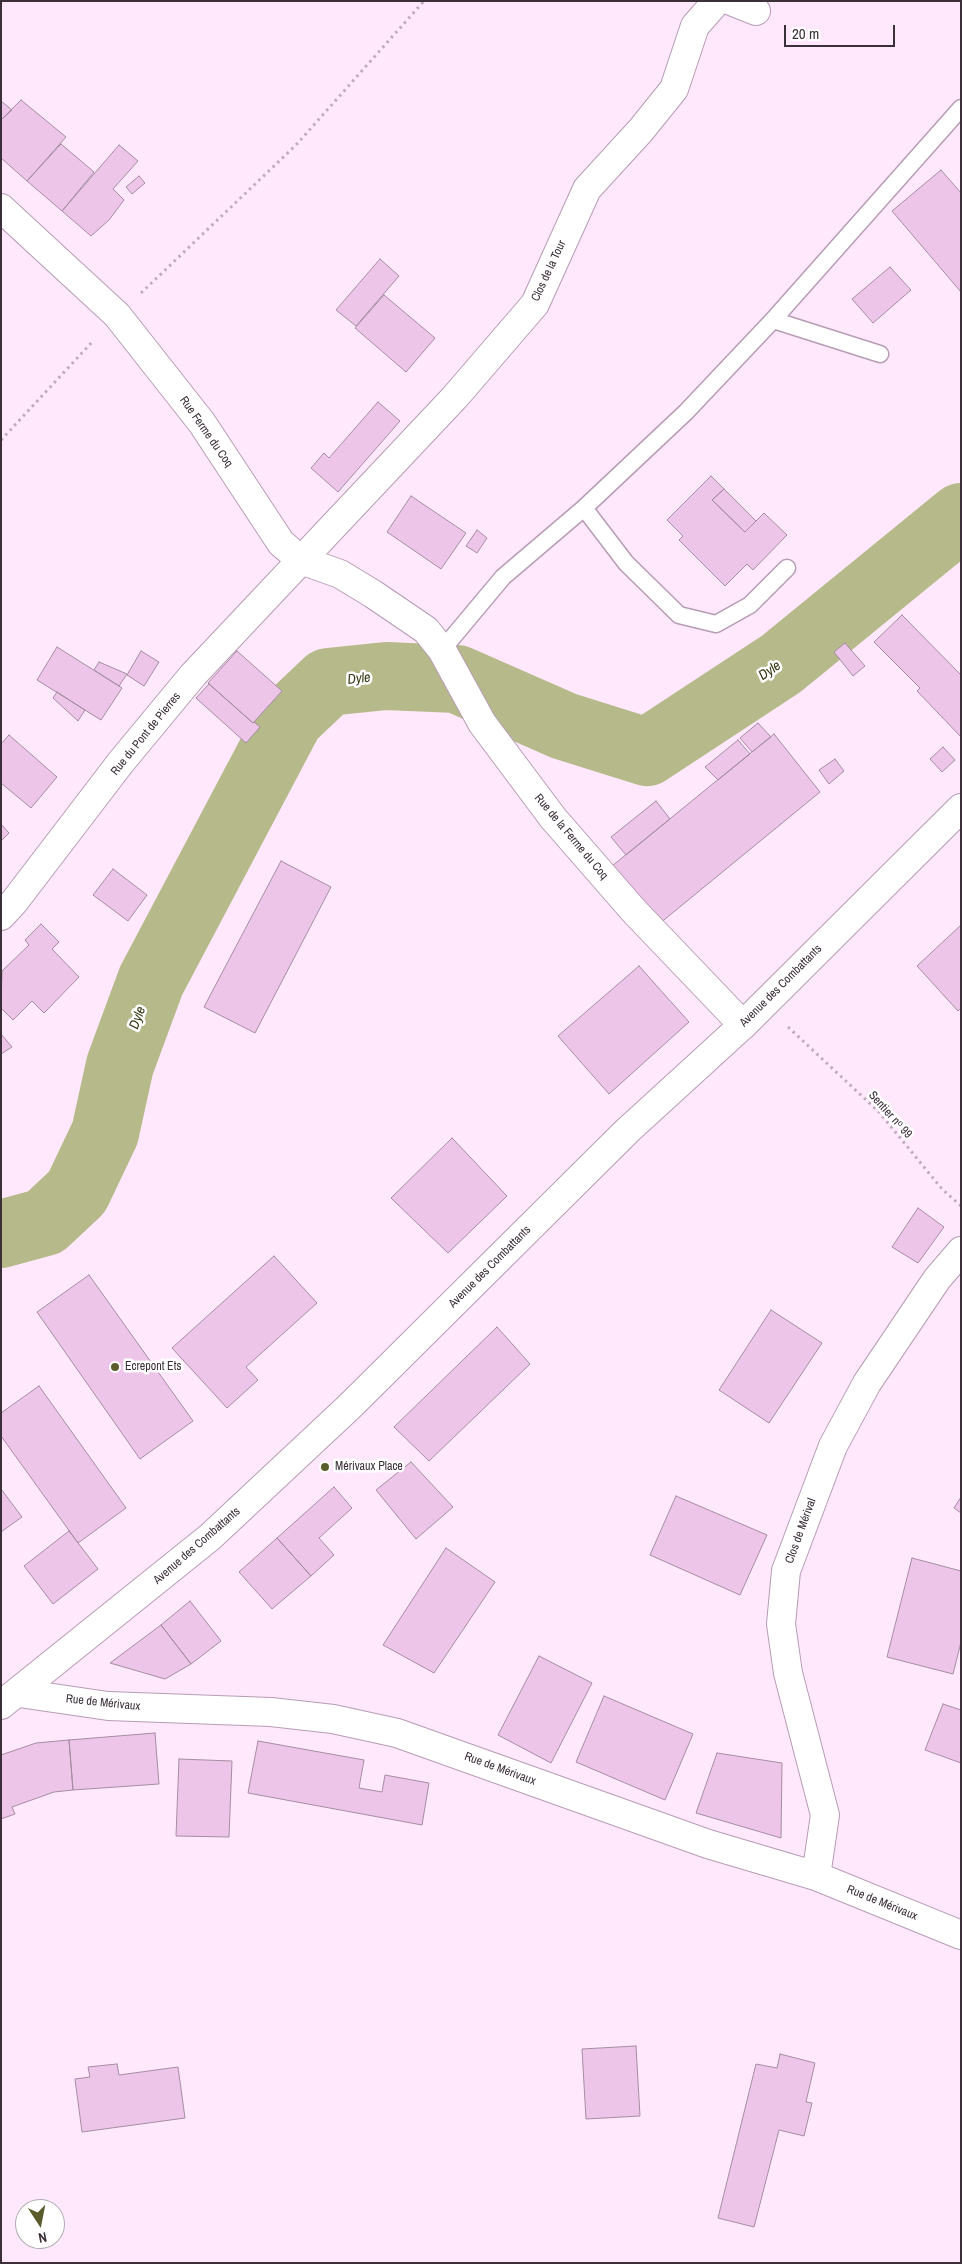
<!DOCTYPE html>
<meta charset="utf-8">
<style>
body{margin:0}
#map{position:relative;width:962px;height:2264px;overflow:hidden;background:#ffe8fc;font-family:"Archivo Narrow",sans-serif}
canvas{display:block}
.frame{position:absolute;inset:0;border:2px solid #3b3039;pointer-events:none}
.north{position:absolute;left:15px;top:2199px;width:50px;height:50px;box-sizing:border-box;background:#fff;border:1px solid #b1acb0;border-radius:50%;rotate:169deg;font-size:14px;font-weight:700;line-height:20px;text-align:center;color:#3b3039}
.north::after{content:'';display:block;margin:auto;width:18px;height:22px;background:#5a5d2b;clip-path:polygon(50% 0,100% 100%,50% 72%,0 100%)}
.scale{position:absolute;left:784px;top:25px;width:111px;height:22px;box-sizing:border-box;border:2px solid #3b3039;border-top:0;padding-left:6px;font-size:15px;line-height:18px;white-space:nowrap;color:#3b3039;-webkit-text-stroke:4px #fff;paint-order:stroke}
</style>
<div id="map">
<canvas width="962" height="2264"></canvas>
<div class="frame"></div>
<div class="north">N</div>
<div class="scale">20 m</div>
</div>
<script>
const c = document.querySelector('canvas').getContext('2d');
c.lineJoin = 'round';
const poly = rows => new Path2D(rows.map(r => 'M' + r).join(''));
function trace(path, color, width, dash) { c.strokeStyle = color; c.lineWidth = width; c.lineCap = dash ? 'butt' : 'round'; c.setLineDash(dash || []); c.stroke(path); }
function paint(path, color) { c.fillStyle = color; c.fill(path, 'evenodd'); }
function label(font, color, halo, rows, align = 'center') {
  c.font = font + ' "Archivo Narrow",sans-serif'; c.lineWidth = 5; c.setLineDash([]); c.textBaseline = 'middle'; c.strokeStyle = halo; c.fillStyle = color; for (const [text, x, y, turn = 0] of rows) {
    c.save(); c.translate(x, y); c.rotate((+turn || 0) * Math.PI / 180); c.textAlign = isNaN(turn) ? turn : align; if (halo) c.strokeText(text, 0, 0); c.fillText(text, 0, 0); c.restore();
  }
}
trace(poly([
 [1,1234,45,1222,77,1192,105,1133,120,1065,151,981,290,718,328,682,386,676,457,679,564,726,647,752,781,664,961,517]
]), '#b6ba8a', 68);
const building = poly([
 [21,100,66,137,27,181,1,158,1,120,21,100],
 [1,101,12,110,1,120,1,101],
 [61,144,94,172,62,211,27,181,61,144],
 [119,145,138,161,113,189,124,200,109,220,91,236,62,211,119,145],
 [941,170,961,193,961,292,892,211,941,170],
 [139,176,145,183,132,194,126,187,139,176],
 [380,259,399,276,356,326,336,310,380,259],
 [890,267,911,290,873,323,852,299,890,267],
 [384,295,435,338,406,372,355,328,384,295],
 [378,402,400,421,338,492,311,468,324,453,329,458,378,402],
 [711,476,724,489,712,500,745,532,764,513,787,535,753,570,747,564,725,586,679,540,683,536,667,520,711,476],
 [724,489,756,521,745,532,712,500,724,489],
 [411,496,466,533,441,569,387,532,411,496],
 [477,530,487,538,477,553,466,546,477,530],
 [902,615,961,675,961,737,917,691,920,688,874,642,902,615],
 [845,643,865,666,853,676,834,652,845,643],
 [57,647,122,688,101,720,37,680,57,647],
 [141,651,159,662,144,686,127,675,141,651],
 [237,651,282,691,253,723,208,683,237,651],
 [99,662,127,674,119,686,94,670,99,662],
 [209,684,253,723,254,722,260,727,246,743,196,698,209,684],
 [57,692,85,710,78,721,53,698,57,692],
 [758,723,771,737,752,752,740,738,758,723],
 [774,734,820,792,659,924,612,866,774,734],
 [9,735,57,777,31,808,1,783,1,744,9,735],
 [738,740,750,754,718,780,705,767,738,740],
 [943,747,955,760,942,772,930,759,943,747],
 [835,759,844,771,829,784,819,770,835,759],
 [656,801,670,819,626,855,611,837,656,801],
 [1,824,9,833,1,841,1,824],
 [281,861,331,887,255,1033,204,1007,281,861],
 [113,869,147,895,128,921,93,895,113,869],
 [41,924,59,942,52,949,79,977,44,1013,32,1001,13,1020,1,1008,2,971,29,945,25,940,41,924],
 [961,925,961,1008,958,1011,917,966,961,925],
 [639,966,689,1022,609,1094,558,1036,639,966],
 [1,1034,12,1047,1,1054,1,1034],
 [452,1138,507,1196,448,1253,391,1198,452,1138],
 [918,1208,944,1227,918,1263,892,1247,918,1208],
 [274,1256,317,1303,246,1367,258,1380,227,1408,172,1348,274,1256],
 [89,1275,193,1421,140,1459,37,1312,89,1275],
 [771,1310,822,1343,769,1423,719,1390,771,1310],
 [497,1327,530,1364,429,1461,394,1427,497,1327],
 [39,1386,126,1508,78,1543,1,1436,1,1413,39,1386],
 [411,1462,453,1507,416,1539,376,1490,411,1462],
 [334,1487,352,1508,319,1538,334,1555,311,1576,277,1538,334,1487],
 [1,1489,22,1517,1,1532,1,1489],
 [676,1496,767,1535,740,1595,650,1555,676,1496],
 [961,1497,961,1513,954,1508,961,1497],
 [69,1531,98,1569,53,1604,24,1566,69,1531],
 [277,1538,311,1576,272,1609,239,1572,277,1538],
 [446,1548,495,1582,434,1673,383,1645,446,1548],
 [912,1558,961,1571,961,1642,953,1674,887,1657,912,1558],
 [190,1601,221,1641,191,1664,161,1625,190,1601],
 [161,1625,191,1664,165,1679,110,1663,161,1625],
 [539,1656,592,1683,551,1763,498,1735,539,1656],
 [604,1696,693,1734,665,1800,576,1762,604,1696],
 [943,1704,961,1710,961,1763,925,1750,943,1704],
 [155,1733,159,1784,73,1790,69,1740,155,1733],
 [69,1740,73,1790,54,1792,12,1807,15,1814,1,1819,1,1755,36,1743,69,1740],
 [258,1741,364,1760,359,1788,382,1792,385,1775,429,1783,422,1825,248,1793,258,1741],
 [717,1753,782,1763,781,1838,696,1813,717,1753],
 [179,1759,232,1761,229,1837,176,1836,179,1759],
 [636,2046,640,2116,586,2119,582,2049,636,2046],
 [780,2054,815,2063,806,2102,812,2103,804,2136,779,2130,754,2227,718,2218,756,2064,777,2068,780,2054],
 [117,2064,119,2075,178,2067,185,2118,82,2132,75,2079,90,2077,88,2067,117,2064]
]);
paint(building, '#edc5e9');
trace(building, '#a68ca3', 1);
const lane = poly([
 [773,320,880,354],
 [584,508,626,563,679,615,716,624,750,605,787,568],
 [442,650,503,577,584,508,686,412,773,320,961,108]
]);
const street = poly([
 [731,1,756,11],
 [1,208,117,315,202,423,281,543,301,560,340,574,373,594,426,630,442,650,482,723,553,818,634,911,743,1025],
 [1,916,14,902,121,762,193,675,455,397,535,304,587,189,641,130,674,89,695,26,717,1],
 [19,1693,108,1706,271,1712,333,1719,397,1733,708,1844,816,1876,961,1935],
 [816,1876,825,1815,788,1673,781,1624,786,1571,833,1446,867,1383,937,1279,961,1251]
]);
const secondary = poly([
 [1,1705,210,1537,349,1407,627,1131,743,1025,961,808]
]);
trace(lane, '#b79cb4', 19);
trace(street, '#b79cb4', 30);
trace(secondary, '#b79cb4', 30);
trace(poly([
 [141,293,296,145,424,1],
 [1,440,94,340],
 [788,1027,879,1112,942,1189,961,1206]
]), '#beabbb', 3, [2.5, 4]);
trace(lane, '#fff', 16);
trace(street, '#fff', 28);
trace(secondary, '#fff', 28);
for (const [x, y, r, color] of [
 [115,1367,5,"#5a5d2b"],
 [325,1467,5,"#5a5d2b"]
]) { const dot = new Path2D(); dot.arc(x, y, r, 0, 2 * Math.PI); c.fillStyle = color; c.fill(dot); trace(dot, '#fff', 2); }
label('12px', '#3b3039', '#fff', [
 ["Clos de la Tour",549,271,-65],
 ["Rue Ferme du Coq",206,432,55],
 ["Rue du Pont de Pierres",146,734,-51],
 ["Rue de la Ferme du Coq",571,837,50],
 ["Avenue des Combattants",781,986,-45],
 ["Sentier nᵒ 99",890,1115,48],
 ["Avenue des Combattants",490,1267,-45],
 ["Clos de Mérival",801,1531,-70],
 ["Avenue des Combattants",197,1546,-41],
 ["Rue de Mérivaux",103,1703,6],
 ["Rue de Mérivaux",500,1769,20],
 ["Rue de Mérivaux",882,1903,22]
]);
label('12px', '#3b3039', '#fff', [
 ["Ecrepont Ets",125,1367],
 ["Mérivaux Place",335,1467]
], 'left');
label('italic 14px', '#343710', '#fff', [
 ["Dyle",770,671,-34],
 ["Dyle",359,679,-6],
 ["Dyle",138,1018,-70]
]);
</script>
